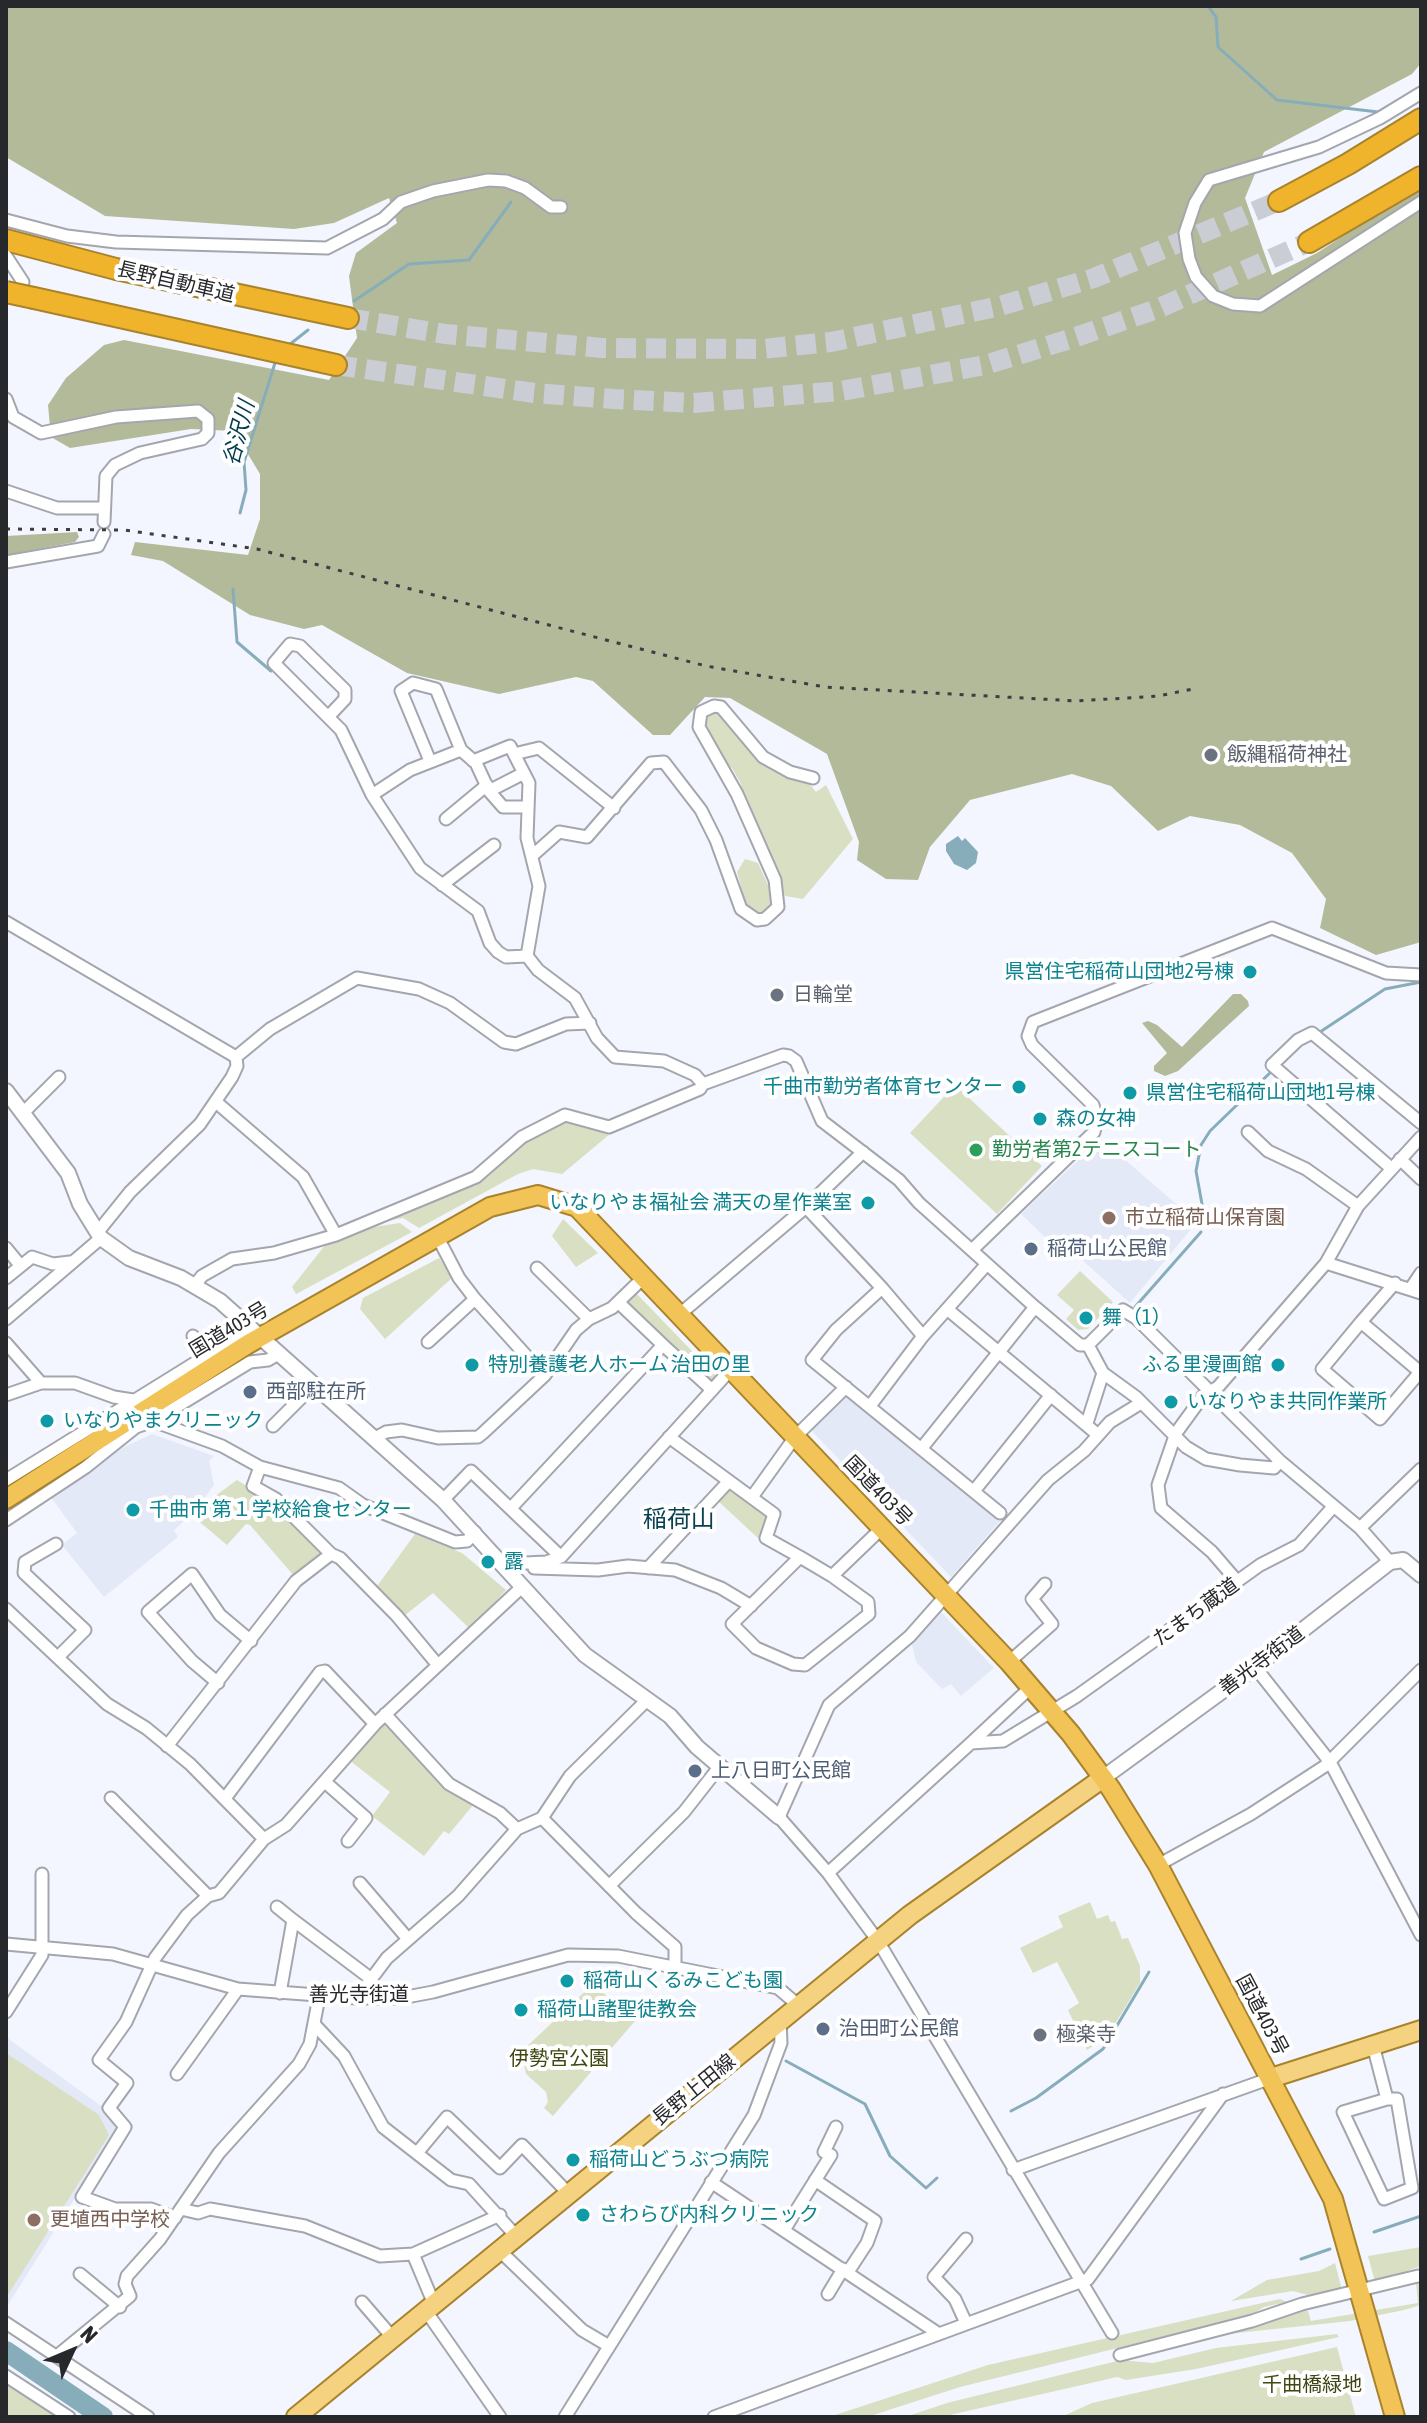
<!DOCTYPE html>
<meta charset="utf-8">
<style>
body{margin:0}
#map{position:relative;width:1427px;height:2423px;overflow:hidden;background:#f3f6fe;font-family:"Asap Condensed",sans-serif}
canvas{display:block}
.frame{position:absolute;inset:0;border:8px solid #27282b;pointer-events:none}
.north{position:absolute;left:32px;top:2311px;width:80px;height:80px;-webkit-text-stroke:6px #fff;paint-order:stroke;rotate:46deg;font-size:22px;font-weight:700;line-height:32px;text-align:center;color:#27282b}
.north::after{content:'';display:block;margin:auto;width:28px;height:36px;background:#27282b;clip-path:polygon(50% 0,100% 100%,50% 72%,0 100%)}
</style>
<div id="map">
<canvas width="1427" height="2423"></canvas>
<div class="frame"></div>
<div class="north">N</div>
</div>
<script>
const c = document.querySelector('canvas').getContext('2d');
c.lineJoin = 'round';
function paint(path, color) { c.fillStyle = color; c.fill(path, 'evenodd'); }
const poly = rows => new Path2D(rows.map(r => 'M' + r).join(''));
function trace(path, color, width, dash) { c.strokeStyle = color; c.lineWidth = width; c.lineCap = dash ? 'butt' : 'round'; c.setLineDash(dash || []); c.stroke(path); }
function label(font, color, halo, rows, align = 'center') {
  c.font = font + ' "Asap Condensed","Noto Sans JP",sans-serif'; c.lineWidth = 8; c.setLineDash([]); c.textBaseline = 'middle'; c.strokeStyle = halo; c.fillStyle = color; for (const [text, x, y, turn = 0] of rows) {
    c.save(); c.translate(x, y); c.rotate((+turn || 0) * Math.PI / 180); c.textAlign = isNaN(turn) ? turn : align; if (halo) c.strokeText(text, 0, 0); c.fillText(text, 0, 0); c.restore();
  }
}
paint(poly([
 [1101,1139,1197,1222,1130,1303,1062,1242,1056,1248,1021,1214],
 [846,1396,1000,1521,951,1577,811,1430],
 [152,1434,214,1456,209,1461,214,1485,192,1514,174,1530,178,1537,104,1597,62,1545,77,1533,50,1496,122,1448],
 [939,1610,994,1668,961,1696,951,1684,942,1689,916,1662,911,1640],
 [6,2037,104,2108,117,2131,6,2308]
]), '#e4e9f8');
paint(poly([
 [714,711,721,712,743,743,763,762,808,782,816,792,826,785,853,839,803,899,785,896,741,793,741,784,732,768,723,763,703,722],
 [745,859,758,863,773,896,772,906,766,912,756,914,746,904,737,872],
 [955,1085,1042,1166,997,1214,910,1133],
 [561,1122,610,1134,562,1174,533,1169,518,1174,419,1228,403,1218,379,1222,488,1177,524,1141],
 [563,1219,598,1253,576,1267,552,1236],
 [400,1223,412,1232,296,1294,292,1287,326,1244,367,1228],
 [439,1258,453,1277,385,1339,360,1309,363,1298],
 [1080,1271,1113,1302,1088,1329,1078,1330,1066,1319,1074,1310,1057,1295],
 [635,1292,717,1377,712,1382,626,1304],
 [237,1480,279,1506,317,1547,321,1555,294,1576,250,1525,246,1524,227,1545,195,1518,207,1502],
 [727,1489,766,1515,768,1521,760,1540,717,1500],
 [415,1534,462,1553,506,1590,470,1629,433,1593,404,1616,375,1589],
 [383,1723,474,1804,449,1834,444,1831,424,1856,372,1816,390,1792,349,1760],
 [1090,1902,1097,1919,1108,1915,1111,1922,1115,1921,1122,1939,1128,1938,1140,1966,1140,1983,1107,2037,1087,2050,1068,2010,1079,2003,1057,1962,1033,1973,1020,1948,1063,1927,1058,1916],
 [593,1984,635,2021,553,2116,544,2108,548,2102,546,2092,526,2074,522,2051],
 [6,2053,99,2115,109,2135,6,2298],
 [1421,2247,1421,2266,1375,2282,1368,2256],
 [1335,2263,1342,2290,1308,2295,1293,2291,1231,2301,1267,2280,1319,2271],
 [1421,2282,1421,2305,1404,2310,1350,2321,1218,2335,1299,2311,1308,2311,1311,2321,1418,2303,1416,2283],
 [1280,2299,1287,2302,1264,2307,1251,2315,960,2387,867,2417,829,2417,988,2365],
 [1337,2334,1339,2337,1196,2369,1126,2380,1117,2377,941,2417,905,2417,947,2403,1121,2360,1153,2363,1216,2348],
 [1337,2347,1356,2417,1061,2417,1092,2403],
 [6,2381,61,2417,6,2417]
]), '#d9dfc2');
paint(poly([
 [6,6,1421,6,1421,63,1412,74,1264,152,1245,198,1272,275,1317,253,1421,185,1421,942,1376,955,1320,928,1326,899,1292,853,1240,825,1190,816,1158,831,1111,786,1072,774,970,800,930,847,918,880,886,879,857,860,859,842,827,754,730,698,705,697,670,735,653,735,593,681,576,677,499,694,407,673,322,625,304,629,250,615,163,561,131,555,135,542,248,555,260,519,260,474,234,431,191,429,70,448,51,437,48,405,66,378,104,345,124,340,329,380,357,338,349,276,356,253,397,223,389,198,334,223,294,229,105,216,6,157],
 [77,532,79,537,75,542,6,555,6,536],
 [1233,994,1241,994,1248,1001,1249,1006,1178,1071,1165,1076,1154,1071,1154,1066,1167,1053,1142,1023,1148,1021,1157,1025,1182,1047]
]), '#b3ba99');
paint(poly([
 [958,836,962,841,965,838,978,852,976,863,967,870,954,864,946,851,946,844]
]), '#87adbb');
trace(poly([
 [1208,6,1216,17,1218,47,1277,100,1378,112,1421,87],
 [354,301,409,264,469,260,511,202],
 [289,345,308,330],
 [240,513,246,490,244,462,275,363],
 [233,589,237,642,271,671],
 [1317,1034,1385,989,1421,982],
 [1206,1226,1196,1171,1201,1145,1210,1131,1274,1069],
 [1135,1307,1201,1232],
 [786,2061,865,2104,890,2156,926,2188,937,2178],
 [1011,2111,1036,2098,1103,2049,1149,1972],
 [1374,2232,1421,2216],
 [1301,2259,1330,2249]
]), '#87adbb', 3);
trace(poly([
 [6,2351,103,2417]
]), '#87adbb', 20);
trace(poly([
 [348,318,445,334,602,348,762,349,831,342,1000,306,1094,278,1279,201],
 [336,365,534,393,614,399,694,403,841,391,985,365,1070,339,1157,309,1309,242]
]), '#cacdd4', 20, [20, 10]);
const minor = poly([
 [1421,93,1380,118,1319,147,1209,180,1195,203,1185,233,1189,259,1196,277,1213,296,1233,304,1260,306,1421,202],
 [6,220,67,236,116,242,327,248,383,219,401,202,433,191,488,180,506,181,525,188,551,207,561,207],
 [6,256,23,282,20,297],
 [6,399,13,417,41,433,116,417,198,411,208,419,208,433,202,439,140,453,115,465,106,476,104,522],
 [6,491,57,508,103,508],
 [6,562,98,546,104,534],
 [328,717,345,699,345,690,300,646,290,644,274,663,341,730,372,795,420,868,478,911,490,943,498,952,506,957,527,956],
 [514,754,539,748,614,808],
 [430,761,401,691,413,683,436,689,461,750],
 [473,761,510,746,529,783,527,838,539,886,527,956,538,970,575,998,597,1038,615,1057,664,1061,695,1075,703,1084],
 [489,791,524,773],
 [372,795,410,770,461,750,476,763,489,791,503,807,528,807],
 [446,819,487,785],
 [532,856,559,832,587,837,651,763,664,762,701,810,716,840,741,909,757,920,765,919,778,907,775,880,737,794,699,727,701,712,714,706,721,707,763,757,790,772,813,778],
 [442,885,494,845],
 [6,922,236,1057,270,1029,357,978,419,989,450,1003,504,1042,516,1044,566,1024,590,1023],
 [216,1102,303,1177,336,1235],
 [23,1113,59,1077],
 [1248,1132,1268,1151,1306,1169,1358,1206],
 [1400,1159,1421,1179],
 [1391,1168,1272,1065,1298,1040,1312,1033,1421,1123],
 [806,1207,882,1288],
 [97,1233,130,1192,200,1124,232,1077,237,1066,236,1057],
 [437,1236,459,1278,475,1299,531,1361,549,1370],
 [6,1248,20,1265],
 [972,1250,1094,1132,1097,1119,1093,1105,1032,1045,1028,1036,1033,1022,1272,928,1386,973,1421,975],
 [1326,1263,1421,1293],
 [537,1268,589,1319],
 [6,1278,32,1257,53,1264,70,1262],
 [195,1285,202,1276,232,1259,274,1253,336,1235,476,1177,522,1137,565,1115,609,1127,700,1089,703,1084,783,1055,789,1056,796,1061,822,1121,899,1180,919,1203,1035,1307,1080,1345,1088,1345,1123,1310,1136,1318,1280,1461,1360,1528,1390,1562],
 [1411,1288,1421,1273],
 [618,1302,663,1345],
 [947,1309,1097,1434],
 [680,1314,806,1207,863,1152],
 [6,1319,101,1238],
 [1361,1322,1420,1372,1380,1419,1322,1369,1361,1322,1395,1283],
 [193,1336,205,1355],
 [923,1336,882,1288,836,1330,812,1360,1000,1513],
 [428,1342,475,1299],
 [6,1343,41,1383],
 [1088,1345,1103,1373,1136,1397,1186,1447,1206,1459,1240,1465,1274,1468,1280,1461],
 [6,1395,41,1383,75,1383,114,1397,133,1400,153,1421,222,1446,260,1467,339,1488,363,1505,455,1542,467,1541,475,1532],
 [870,1406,923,1336,987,1264],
 [1087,1423,1103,1373],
 [273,1426,315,1384],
 [669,1437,774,1514,766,1538,800,1557,832,1576,868,1602,869,1614,805,1665,793,1664,756,1648,732,1624,800,1557],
 [375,1438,386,1432,402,1430,438,1438,478,1437,483,1433,545,1375,576,1330,589,1319,612,1308,644,1277],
 [921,1449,1035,1307],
 [260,1467,253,1486,276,1499,331,1554,340,1558,397,1616,437,1664],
 [6,1480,243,1333],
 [974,1491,1051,1395],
 [752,1497,795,1437,846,1387],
 [443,1500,471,1471,561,1557],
 [511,1508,663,1345,711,1389],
 [6,1520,86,1467,136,1427,153,1421,250,1362,268,1360,280,1353],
 [1360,1528,1421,1469],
 [56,1544,25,1562,24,1573,85,1630,58,1657],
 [504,1564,546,1562,561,1557,732,1368],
 [534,1568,598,1570,628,1566,675,1570,721,1588,751,1606],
 [648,1568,729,1481],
 [832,1576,882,1528],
 [1237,1581,1212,1552,1161,1508,1158,1485,1176,1433,1203,1396,1218,1387,1326,1263,1358,1206,1421,1137],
 [6,1609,107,1704,146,1728,190,1764,264,1839],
 [1009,1662,1052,1624,1032,1599,1045,1584],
 [1255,1667,1330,1762,1421,1935],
 [218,1683,192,1661,148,1612,192,1574,220,1615,251,1641],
 [385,1714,449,1784,500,1813,517,1829],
 [971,1743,1031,1687],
 [167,1746,296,1581,331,1554],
 [325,1782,366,1818,348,1841],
 [226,1797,320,1672,325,1671,375,1724],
 [111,1798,208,1896],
 [542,1818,636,1913,675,1947,675,1966],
 [1158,1865,1251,1814,1325,1766,1421,1670],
 [828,1873,971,1743,1003,1741,1077,1696,1260,1565,1299,1545,1333,1507],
 [360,1883,408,1939],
 [609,1886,684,1812,720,1766],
 [277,1907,293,1920],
 [6,1944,113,1954,238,1989,357,1998,401,1998,433,1992,568,1955,618,1956,778,1988,798,2005],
 [280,1993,293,1920,370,1978],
 [357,1998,387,1958,458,1896,517,1829,542,1818,570,1776,648,1699],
 [6,2012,42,1955,42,1874],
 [314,2024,344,2056,383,2127,451,2180,469,2184,516,2236],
 [1373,2045,1387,2099],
 [177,2074,238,1989],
 [1387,2099,1397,2099,1412,2188,1384,2199,1343,2112,1387,2099],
 [417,2153,447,2117,500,2168,522,2145,568,2193],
 [1013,2170,1271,2078],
 [815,2180,875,2221,867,2243,848,2272],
 [711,2182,939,2334],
 [181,2209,198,2213,210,2209,305,2226,380,2256,413,2254,500,2215],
 [175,2218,151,2209,115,2209,82,2197,125,2127,109,2108,127,2083,99,2060,126,2022,155,1958,187,1915,208,1896,219,1893,264,1839,286,1825,375,1724,523,1586],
 [784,2230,831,2155,824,2152,836,2127],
 [966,2239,934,2277,955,2299,966,2323],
 [499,2250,582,2330,609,2346],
 [413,2254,434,2304],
 [80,2274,120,2307],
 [828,2294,843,2269],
 [362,2302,393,2338],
 [426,2311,500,2417],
 [6,2323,148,2417],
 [1112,2333,878,1941,828,1873,779,1817,829,1705,910,1636,1048,1480,1084,1451,1110,1422,1141,1403],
 [58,2355,130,2296,125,2284,127,2276,160,2239,219,2153,299,2064,310,2044,319,1997],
 [1120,2355,1252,2321,1302,2304,1418,2276],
 [6,2376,69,2417],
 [565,2417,754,2115,781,2043,780,2020],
 [714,2417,1088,2279,1223,2094]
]);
const tertiary = poly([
 [6,1091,68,1173,80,1204,101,1238,129,1258,181,1278,220,1301,443,1500,585,1655,670,1716,697,1747,779,1817],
 [1103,1778,1255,1667,1390,1562,1403,1560,1421,1575]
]);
const primary = poly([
 [1271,2078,1421,2030],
 [296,2417,910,1915,1103,1778]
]);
const trunk = poly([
 [6,1499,248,1344,490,1207,538,1195,577,1207,1009,1662,1071,1734,1111,1789,1158,1865,1333,2199,1395,2417]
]);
const motorway = poly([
 [1279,201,1348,164,1421,119],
 [6,240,116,269,348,318],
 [1309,242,1421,177],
 [34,298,336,365]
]);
trace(minor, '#a4a6ae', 15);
trace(tertiary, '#a4a6ae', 18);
trace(primary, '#a9832c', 22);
trace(trunk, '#a9832c', 22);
trace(motorway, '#a9832c', 24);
trace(minor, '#fff', 11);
trace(tertiary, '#fff', 14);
trace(primary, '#f5d280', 18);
trace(trunk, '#f2c356', 18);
trace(motorway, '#efb42c', 20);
trace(poly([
 [6,529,124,530,257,549,706,666,825,687,1077,701,1158,696,1198,688]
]), '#3d3e42', 3, [4, 8]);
const motorwayBridge = poly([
 [6,292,34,298]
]);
trace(motorwayBridge, '#a9832c', 24, []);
trace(motorwayBridge, '#efb42c', 20);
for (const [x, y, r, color] of [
 [1211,755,8,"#6b7280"],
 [1250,972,8,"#0f9aa8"],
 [777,995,8,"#6b7280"],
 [1019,1087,8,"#0f9aa8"],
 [1130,1093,8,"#0f9aa8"],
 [1040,1119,8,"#0f9aa8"],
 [976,1150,8,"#2e9e5b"],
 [868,1203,8,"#0f9aa8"],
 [1109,1218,8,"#8d6e63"],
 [1031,1249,8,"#5c6f8a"],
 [1086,1318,8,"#0f9aa8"],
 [472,1365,8,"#0f9aa8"],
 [1278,1365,8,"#0f9aa8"],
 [250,1392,8,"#5c6f8a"],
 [1171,1402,8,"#0f9aa8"],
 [47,1421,8,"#0f9aa8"],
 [133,1510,8,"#0f9aa8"],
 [488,1562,8,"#0f9aa8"],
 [695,1771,8,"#5c6f8a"],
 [567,1981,8,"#0f9aa8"],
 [521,2010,8,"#0f9aa8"],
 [823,2029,8,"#5c6f8a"],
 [1040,2035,8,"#6b7280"],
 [573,2160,8,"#0f9aa8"],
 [583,2215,8,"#0f9aa8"],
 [34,2220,8,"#8d6e63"]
]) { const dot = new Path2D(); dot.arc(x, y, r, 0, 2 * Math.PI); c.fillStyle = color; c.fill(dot); trace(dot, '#fff', 3); }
label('20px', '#27282b', '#fff', [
 ["長野自動車道",176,282,13],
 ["国道403号",229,1330,-31],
 ["国道403号",878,1491,46],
 ["たまち蔵道",1196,1612,-36],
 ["善光寺街道",1262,1661,-37],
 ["善光寺街道",359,1995],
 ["国道403号",1262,2015,62],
 ["長野上田線",694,2090,-39]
]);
label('20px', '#5b616d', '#fff', [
 ["飯縄稲荷神社",1227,755],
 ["日輪堂",793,995],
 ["極楽寺",1056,2035]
], 'left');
label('20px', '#0d838f', '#fff', [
 ["県営住宅稲荷山団地2号棟",1234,972,"right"],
 ["千曲市勤労者体育センター",1003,1087,"right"],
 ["県営住宅稲荷山団地1号棟",1146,1093],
 ["森の女神",1056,1119],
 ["いなりやま福祉会 満天の星作業室",852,1203,"right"],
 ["舞（1）",1102,1318],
 ["特別養護老人ホーム 治田の里",488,1365],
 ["ふる里漫画館",1262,1365,"right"],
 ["いなりやま共同作業所",1187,1402],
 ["いなりやまクリニック",63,1421],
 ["千曲市 第１学校給食センター",149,1510],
 ["露",504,1562],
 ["稲荷山くるみこども園",583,1981],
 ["稲荷山諸聖徒教会",537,2010],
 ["稲荷山どうぶつ病院",589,2160],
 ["さわらび内科クリニック",599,2215]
], 'left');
label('20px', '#27864d', '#fff', [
 ["勤労者第2テニスコート",992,1150]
], 'left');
label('20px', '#785e54', '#fff', [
 ["市立稲荷山保育園",1125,1218],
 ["更埴西中学校",50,2220]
], 'left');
label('20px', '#4e5e75', '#fff', [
 ["稲荷山公民館",1047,1249],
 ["西部駐在所",266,1392],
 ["上八日町公民館",711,1771],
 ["治田町公民館",839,2029]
], 'left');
label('20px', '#404712', '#fff', [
 ["伊勢宮公園",559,2059],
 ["千曲橋緑地",1312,2385]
]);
label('italic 22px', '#033c4c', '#fff', [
 ["谷沢川",239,433,-75]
]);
label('24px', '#084250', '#fff', [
 ["稲荷山",679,1519]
]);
</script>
